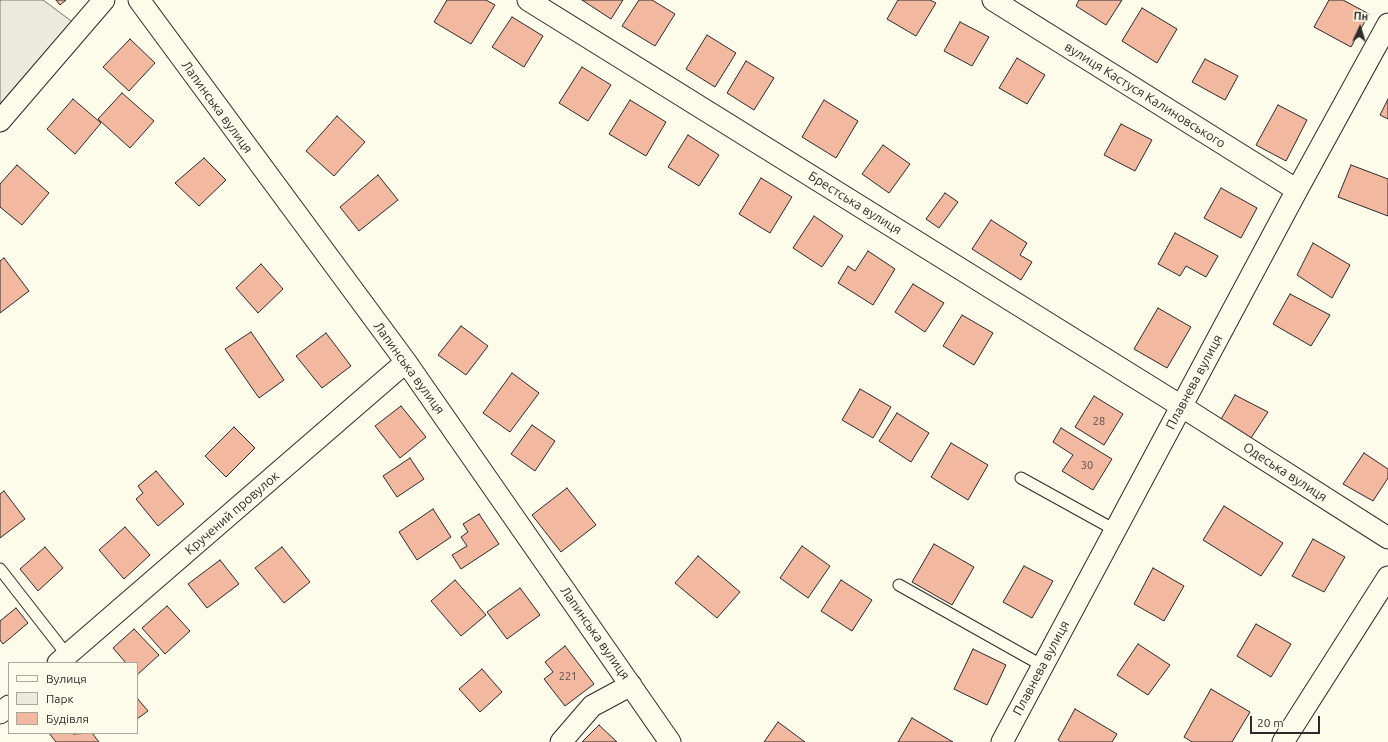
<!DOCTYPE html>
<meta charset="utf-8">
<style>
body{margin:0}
#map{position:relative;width:1388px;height:742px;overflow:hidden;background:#fdfbea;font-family:Ubuntu,sans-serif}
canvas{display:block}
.legend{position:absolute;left:8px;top:662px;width:130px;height:72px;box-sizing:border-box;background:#fdfbea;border:1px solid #a9a89e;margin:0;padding:5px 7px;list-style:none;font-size:12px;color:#2b2b2b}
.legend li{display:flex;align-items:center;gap:8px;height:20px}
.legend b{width:20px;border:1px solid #a9a89e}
.north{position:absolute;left:1340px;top:8px;width:40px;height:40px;-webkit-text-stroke:3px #fdfbea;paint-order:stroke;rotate:4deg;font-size:11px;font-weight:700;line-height:16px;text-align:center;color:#2b2b2b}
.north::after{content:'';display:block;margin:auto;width:14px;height:18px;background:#2b2b2b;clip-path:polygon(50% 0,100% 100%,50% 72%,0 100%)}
.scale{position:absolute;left:1250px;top:716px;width:70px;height:18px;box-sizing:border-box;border:2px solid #2b2b2b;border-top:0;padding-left:5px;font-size:12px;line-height:14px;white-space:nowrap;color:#2b2b2b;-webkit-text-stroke:3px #fdfbea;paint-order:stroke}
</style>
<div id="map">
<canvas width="1388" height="742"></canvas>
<ul class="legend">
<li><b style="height:5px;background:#fdfbea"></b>Вулиця</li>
<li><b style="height:11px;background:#ecebdb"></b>Парк</li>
<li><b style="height:11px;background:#f2b8a0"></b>Будівля</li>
</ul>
<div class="north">Пн</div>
<div class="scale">20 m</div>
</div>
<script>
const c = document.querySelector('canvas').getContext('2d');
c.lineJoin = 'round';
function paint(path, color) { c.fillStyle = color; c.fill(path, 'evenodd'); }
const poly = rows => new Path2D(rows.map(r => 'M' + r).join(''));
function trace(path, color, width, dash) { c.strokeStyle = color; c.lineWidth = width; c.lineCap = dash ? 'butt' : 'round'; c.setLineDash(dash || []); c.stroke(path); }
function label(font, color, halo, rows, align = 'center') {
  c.font = font + ' Ubuntu,sans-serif'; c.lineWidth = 3; c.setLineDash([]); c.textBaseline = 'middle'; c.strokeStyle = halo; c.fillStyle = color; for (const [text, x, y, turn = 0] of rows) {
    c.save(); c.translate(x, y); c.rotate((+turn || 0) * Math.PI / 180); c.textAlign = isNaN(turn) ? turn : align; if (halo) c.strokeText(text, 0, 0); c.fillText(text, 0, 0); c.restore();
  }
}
const green = poly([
 [0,0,43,0,74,23,0,105,0,0]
]);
paint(green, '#ecebdb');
trace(green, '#74746e', 1);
const building = poly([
 [56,0,66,0,60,5,56,0],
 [447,0,486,0,495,5,471,44,434,22,447,0],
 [582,0,623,0,611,19,582,0],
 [639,0,652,0,675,14,655,46,622,26,639,0],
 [898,0,930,0,936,3,916,36,887,19,898,0],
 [1079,0,1122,0,1106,25,1076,6,1079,0],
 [1329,0,1343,0,1369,14,1351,47,1314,27,1329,0],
 [1142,8,1177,29,1157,63,1122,41,1142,8],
 [512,17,543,36,524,67,492,47,512,17],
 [960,22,989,37,972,66,944,51,960,22],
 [707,35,736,53,715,87,686,69,707,35],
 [130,39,155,63,129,91,103,67,130,39],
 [1017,58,1045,75,1027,104,999,88,1017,58],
 [1205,59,1238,76,1225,100,1192,82,1205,59],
 [746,61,774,78,754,110,727,93,746,61],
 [582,67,611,85,588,121,559,103,582,67],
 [122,93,154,121,130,148,98,119,122,93],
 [73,99,101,123,75,154,47,129,73,99],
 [1388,99,1388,119,1380,115,1388,99],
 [630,100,666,122,646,156,609,134,630,100],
 [824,100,858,121,836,158,802,137,824,100],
 [1278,105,1307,120,1286,161,1256,145,1278,105],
 [337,116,365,142,334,176,306,151,337,116],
 [1121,124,1152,140,1135,171,1104,155,1121,124],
 [688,135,719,155,699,186,668,167,688,135],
 [883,145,910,164,889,193,862,174,883,145],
 [204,158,226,180,199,206,175,183,204,158],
 [17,165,49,193,22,225,0,207,0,184,17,165],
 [1351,165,1388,179,1388,216,1338,197,1351,165],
 [378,175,398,200,359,231,340,207,378,175],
 [761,178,792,197,770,233,739,214,761,178],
 [1221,188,1257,208,1241,238,1204,218,1221,188],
 [945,193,958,202,939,228,926,219,945,193],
 [814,216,843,236,822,267,793,248,814,216],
 [991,220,1027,243,1020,255,1032,262,1021,280,972,249,991,220],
 [1175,233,1218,256,1206,277,1186,266,1180,276,1158,264,1175,233],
 [1313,243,1350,265,1332,298,1297,275,1313,243],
 [868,251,895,269,873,305,838,283,848,266,855,271,868,251],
 [4,258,29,291,0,313,0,261,4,258],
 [261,264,283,289,258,313,236,288,261,264],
 [913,284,944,303,925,332,895,312,913,284],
 [1290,294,1330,315,1311,346,1273,324,1290,294],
 [1158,308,1191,327,1167,368,1134,349,1158,308],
 [962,315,993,333,974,365,943,346,962,315],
 [461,326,488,346,466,375,438,355,461,326],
 [251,332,284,380,259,398,225,349,251,332],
 [326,333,351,366,322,388,296,356,326,333],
 [512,373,539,393,510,432,483,413,512,373],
 [860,389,891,407,873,438,842,420,860,389],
 [1235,395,1268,412,1251,438,1220,421,1235,395],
 [1094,396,1123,414,1104,445,1075,427,1094,396],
 [401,406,426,437,400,458,375,426,401,406],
 [897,413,929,433,911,462,879,441,897,413],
 [532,425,555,441,535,471,511,454,532,425],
 [234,427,255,448,226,477,205,456,234,427],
 [1061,428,1112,459,1093,490,1062,471,1073,455,1053,442,1061,428],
 [951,443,988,465,968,500,931,477,951,443],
 [1364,453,1388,469,1388,478,1373,501,1343,484,1364,453],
 [410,458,424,479,397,497,383,476,410,458],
 [156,471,184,504,158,526,136,499,143,493,138,486,156,471],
 [567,488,596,525,561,552,532,515,567,488],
 [4,491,25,519,0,538,0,494,4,491],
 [1224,506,1283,543,1261,576,1203,540,1224,506],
 [433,509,451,537,417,560,399,532,433,509],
 [479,514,499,544,461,569,452,555,467,546,461,537,468,532,463,524,479,514],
 [125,527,150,555,124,579,99,550,125,527],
 [1313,539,1345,557,1324,592,1292,576,1313,539],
 [934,544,974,567,952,605,912,582,934,544],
 [802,546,830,566,808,598,780,578,802,546],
 [45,547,63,568,38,591,20,569,45,547],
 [282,547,310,582,284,603,255,568,282,547],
 [698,556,740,592,717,618,675,583,698,556],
 [220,560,239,584,207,608,188,584,220,560],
 [1024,566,1053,581,1032,618,1003,602,1024,566],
 [1153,568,1184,586,1164,621,1134,604,1153,568],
 [455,580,486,615,461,636,431,601,455,580],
 [841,580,872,600,852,631,821,611,841,580],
 [520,588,540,615,507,639,487,612,520,588],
 [167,606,190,631,165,654,142,628,167,606],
 [16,608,28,623,3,644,0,640,0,621,16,608],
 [1256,624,1291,644,1271,677,1237,656,1256,624],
 [134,629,159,655,137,675,137,663,126,663,113,648,134,629],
 [1138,644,1170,665,1148,695,1117,675,1138,644],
 [565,646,594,684,565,706,544,679,553,672,545,662,565,646],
 [973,649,1006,665,987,705,954,689,973,649],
 [482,669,502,692,480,712,459,689,482,669],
 [1211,689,1250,712,1232,742,1192,742,1184,737,1211,689],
 [137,698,148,711,137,719,137,698],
 [1075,709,1117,734,1112,742,1061,742,1058,740,1075,709],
 [912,718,953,742,898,742,912,718],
 [778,722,805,742,764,742,778,722],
 [599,725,617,742,582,742,599,725],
 [49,733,73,733,73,734,92,733,99,742,56,742,49,733]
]);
paint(building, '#f2b8a0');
trace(building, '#2b2b2b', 1);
const service = poly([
 [1021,478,1115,530],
 [0,569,67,655],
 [899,585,1043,666]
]);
const minor = poly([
 [139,0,406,362,670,742],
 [528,0,1181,406,1388,538],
 [993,0,1297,190],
 [0,121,104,0],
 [58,663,406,362],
 [0,713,9,706],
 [561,742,592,706,631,685],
 [1002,742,1297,190,1388,24],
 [1283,742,1388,577]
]);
trace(service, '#2b2b2b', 13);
trace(minor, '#2b2b2b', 23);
trace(service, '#fdfbea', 11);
trace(minor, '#fdfbea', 21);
label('11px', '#5d4e48', null, [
 ["28",1099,421],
 ["30",1087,465],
 ["221",568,676]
]);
label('13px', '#2b2b2b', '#fdfbea', [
 ["вулиця Кастуся Калиновського",1145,95,32],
 ["Лапинська вулиця",217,107,54],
 ["Брестська вулиця",855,203,32],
 ["Лапинська вулиця",409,368,54],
 ["Плавнева вулиця",1194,382,-62],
 ["Одеська вулиця",1285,472,33],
 ["Кручений провулок",232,513,-41],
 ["Лапинська вулиця",595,633,55],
 ["Плавнева вулиця",1041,668,-62]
]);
</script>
